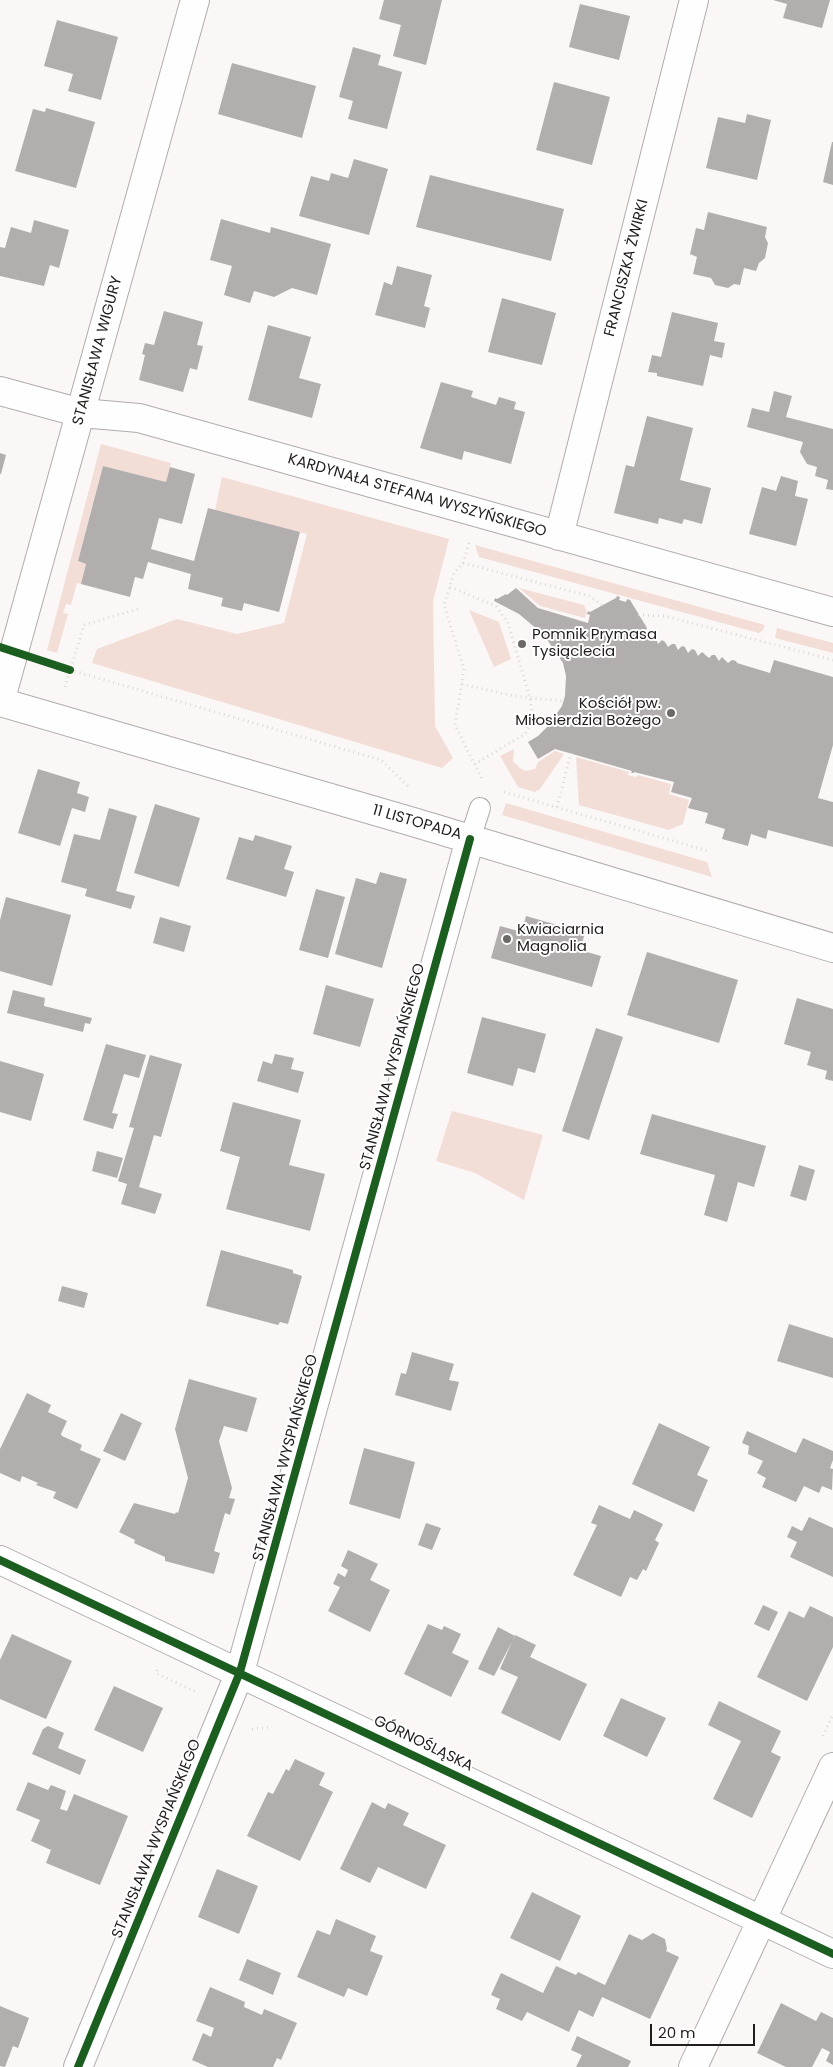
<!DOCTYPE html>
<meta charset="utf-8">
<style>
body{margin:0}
#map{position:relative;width:833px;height:2067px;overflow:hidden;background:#fbf7f6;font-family:Poppins,sans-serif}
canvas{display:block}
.scale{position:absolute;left:650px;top:2024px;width:105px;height:22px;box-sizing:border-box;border:2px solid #211d1c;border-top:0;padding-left:6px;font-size:15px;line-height:18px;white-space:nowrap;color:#211d1c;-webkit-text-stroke:4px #fff;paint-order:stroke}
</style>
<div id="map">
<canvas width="833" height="2067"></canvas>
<div class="scale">20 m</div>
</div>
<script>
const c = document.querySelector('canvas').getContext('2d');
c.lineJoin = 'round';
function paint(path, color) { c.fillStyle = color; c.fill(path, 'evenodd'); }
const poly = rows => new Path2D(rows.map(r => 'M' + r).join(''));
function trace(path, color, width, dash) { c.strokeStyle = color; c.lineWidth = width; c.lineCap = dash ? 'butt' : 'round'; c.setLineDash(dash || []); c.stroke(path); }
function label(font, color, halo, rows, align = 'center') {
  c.font = font + ' Poppins,sans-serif'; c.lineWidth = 4; c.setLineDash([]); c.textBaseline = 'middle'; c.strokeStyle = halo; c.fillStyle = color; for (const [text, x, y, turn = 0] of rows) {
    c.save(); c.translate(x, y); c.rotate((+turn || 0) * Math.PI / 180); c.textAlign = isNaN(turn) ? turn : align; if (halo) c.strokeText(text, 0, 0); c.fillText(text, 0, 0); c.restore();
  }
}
paint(poly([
 [101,444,171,463,166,482,103,466,78,561,86,564,81,584,77,583,71,605,66,604,63,613,68,614,57,653,47,650],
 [222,477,449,539,433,601,435,726,453,758,442,768,92,663,97,649,177,619,237,634,284,623,307,534,215,510],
 [475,545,765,625,763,630,759,633,479,557],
 [519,588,584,605,587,612,585,618,540,606],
 [469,610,499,622,511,659,494,667],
 [777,628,833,643,833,653,775,638],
 [514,749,513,761,520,768,525,771,535,769,538,762,555,751,564,754,540,789,535,792,518,787,500,756],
 [576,757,629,772,628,775,636,777,637,775,671,784,669,794,689,800,683,824,669,830,579,805],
 [506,803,707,862,712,877,502,815],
 [452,1111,543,1135,524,1200,475,1173,436,1161]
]), '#f2ded7');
paint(poly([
 [384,0,442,0,426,65,393,56,401,25,379,19],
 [773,0,830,0,822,28,783,18,787,4],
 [580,4,630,16,619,60,569,47],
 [57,20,118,37,101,100,68,91,73,74,44,66],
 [353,47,381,55,378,65,402,72,387,129,348,119,353,101,339,97],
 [232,63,316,86,302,138,218,114],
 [554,82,610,97,592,165,536,150],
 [46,108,95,122,76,188,15,171,33,109,45,112],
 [747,114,771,120,757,180,706,168,718,117,745,123],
 [832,142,833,142,833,185,823,182],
 [354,159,388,169,369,235,299,216,311,176,329,181,331,173,348,178],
 [430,175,564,209,551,261,416,227],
 [708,212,767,227,765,237,768,243,765,258,759,263,756,271,744,268,740,285,734,284,728,288,715,285,711,278,693,274,697,257,690,254,696,228,704,230],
 [221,219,270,233,271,227,331,244,317,295,292,288,274,297,254,291,250,303,224,295,232,266,210,260],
 [34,220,69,230,59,268,50,265,44,286,0,276,0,247,5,248,11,227,31,233],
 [397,266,432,275,424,306,430,308,425,328,375,315,384,282,392,285],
 [502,298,556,313,542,365,488,352],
 [164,311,203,322,197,345,203,346,197,370,190,368,183,392,139,380,145,355,142,354,145,343,154,345],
 [672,312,718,323,714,341,725,343,722,358,710,355,703,386,657,376,657,373,648,372,652,355,661,357],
 [268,325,311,337,299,378,321,384,312,418,248,400],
 [441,382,473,391,471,397,496,405,499,397,516,402,514,409,525,412,511,464,464,451,462,460,420,448],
 [774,391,792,396,786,417,833,429,833,490,826,489,828,480,815,476,817,467,807,464,800,452,803,442,747,427,752,408,769,412],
 [647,416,693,428,680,480,711,488,702,524,684,519,682,524,659,518,658,524,614,513,626,465,634,467],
 [0,453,6,455,1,474,0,474],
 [103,466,166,482,170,467,195,474,182,524,159,518,151,549,194,561,208,508,300,532,279,612,244,603,242,611,221,606,223,598,188,589,191,574,148,562,143,579,135,577,130,597,81,584,86,564,78,561],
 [781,476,798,481,795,496,808,499,796,546,749,534,762,487,776,491],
 [516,588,538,608,588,623,590,615,587,614,588,611,590,612,616,598,617,596,620,597,619,600,626,602,627,599,630,600,647,628,646,630,643,629,641,637,657,641,658,644,662,640,665,642,668,647,672,644,675,644,678,650,682,646,685,647,688,653,692,649,695,650,698,656,702,652,709,658,712,655,715,655,719,661,722,657,728,663,732,660,736,661,737,663,770,673,774,660,833,677,833,745,818,798,833,802,833,847,768,830,766,839,751,834,748,846,722,839,725,829,705,823,708,813,688,808,692,798,671,792,674,782,634,772,634,773,631,773,632,771,555,749,538,759,528,742,538,736,548,726,562,706,565,696,566,676,563,663,544,635,519,614,494,601,495,598,497,599,506,594,507,595],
 [38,769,80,782,77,793,89,797,85,812,72,808,60,846,18,833],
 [155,804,200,818,179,887,134,873],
 [109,808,137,816,116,891,135,896,131,909,85,896,87,889,61,882,74,834,100,840],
 [255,835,292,846,284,869,294,872,286,897,226,879,239,837,253,841],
 [380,872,407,879,382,968,335,954,356,878,376,884],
 [316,889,345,897,328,958,299,950],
 [6,897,71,915,52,986,0,971,0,920],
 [526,916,585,933,580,950,601,956,592,987,491,958,500,926,522,932],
 [160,917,191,926,184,952,153,943],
 [647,952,738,980,719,1043,627,1015],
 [326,985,374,999,360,1047,313,1034],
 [13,990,45,998,44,1006,92,1018,90,1024,85,1023,83,1032,7,1013],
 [797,998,833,1009,833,1081,825,1079,827,1071,807,1065,811,1052,784,1044],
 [482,1017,546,1034,535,1073,518,1068,513,1086,467,1073],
 [596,1028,623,1037,589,1140,562,1131],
 [106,1044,146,1055,139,1078,124,1074,112,1113,118,1114,113,1129,83,1120],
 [275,1054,294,1058,291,1069,304,1072,298,1093,257,1081,263,1061,272,1064],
 [150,1055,182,1064,161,1137,154,1135,139,1187,162,1194,155,1214,121,1204,127,1184,118,1181,134,1128,129,1127],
 [0,1061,44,1074,31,1121,0,1112],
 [233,1102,301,1120,289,1165,325,1174,310,1231,226,1209,240,1157,220,1151],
 [652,1114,766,1146,754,1187,738,1182,727,1222,704,1215,715,1175,640,1154],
 [97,1151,123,1158,117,1178,92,1171],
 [799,1165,815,1170,806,1201,790,1196],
 [221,1250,293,1270,293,1273,302,1276,288,1324,280,1322,278,1325,206,1306],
 [62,1286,88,1293,84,1308,58,1301],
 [789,1324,833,1338,833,1378,777,1361],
 [412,1352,454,1364,449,1380,459,1382,451,1411,395,1395,401,1373,406,1374],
 [189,1379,257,1398,247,1432,224,1426,219,1441,232,1488,229,1498,235,1499,230,1515,225,1513,214,1551,220,1553,214,1574,165,1561,165,1557,134,1543,135,1540,119,1532,134,1503,175,1514,176,1512,178,1513,188,1478,175,1429],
 [27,1393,51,1405,48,1412,67,1421,61,1434,62,1436,82,1445,80,1450,101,1459,77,1509,53,1498,56,1492,36,1485,38,1483,22,1476,20,1482,0,1473,0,1449],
 [121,1413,142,1423,125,1461,103,1451],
 [659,1423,710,1447,697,1475,708,1480,694,1512,632,1484],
 [747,1431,796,1453,803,1438,833,1451,833,1460,830,1468,833,1469,832,1490,822,1486,819,1493,804,1486,796,1502,762,1487,766,1478,757,1473,763,1461,748,1454,749,1446,742,1443],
 [364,1448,415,1462,400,1519,349,1504],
 [599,1505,630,1519,634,1510,663,1524,655,1540,659,1543,646,1571,643,1569,637,1580,630,1577,621,1597,573,1575,597,1525,591,1523],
 [809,1517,833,1528,833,1577,790,1557,797,1542,787,1537,792,1526,802,1531],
 [426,1523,441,1528,432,1550,418,1545],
 [348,1550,378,1564,370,1580,390,1590,370,1632,328,1611,340,1587,333,1584,338,1573,345,1577,348,1570,341,1566],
 [763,1605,778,1612,769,1631,754,1624],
 [810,1606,833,1617,833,1647,807,1701,757,1677,789,1611,804,1618],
 [428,1624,442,1630,444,1626,461,1634,452,1653,469,1661,451,1697,404,1674],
 [498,1627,515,1636,494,1676,478,1669],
 [12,1634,72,1661,46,1719,0,1699,0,1660],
 [515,1635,536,1645,530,1657,587,1684,560,1741,501,1713,518,1677,500,1669],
 [114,1686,163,1708,143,1752,94,1730],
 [621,1698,666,1718,647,1757,603,1736],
 [719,1701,781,1731,771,1752,781,1757,752,1818,713,1799,741,1741,708,1725],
 [48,1726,64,1733,58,1748,86,1760,80,1775,32,1754,43,1729],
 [295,1759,325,1773,319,1785,333,1792,300,1861,247,1836,268,1792,273,1794,286,1769,289,1771],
 [28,1782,48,1790,51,1785,66,1791,60,1809,67,1811,74,1794,128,1816,100,1885,46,1863,51,1850,31,1841,40,1820,16,1810],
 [372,1802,385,1809,388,1803,409,1813,403,1825,446,1845,426,1889,378,1867,370,1883,340,1869],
 [217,1869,258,1886,239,1934,198,1917],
 [532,1892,581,1916,560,1961,510,1938],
 [336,1919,376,1936,370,1951,383,1956,367,1996,348,1988,344,1997,297,1977,317,1930,330,1935],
 [653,1933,665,1939,667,1949,666,1951,679,1957,650,2019,602,1997,593,2017,579,2010,569,2032,527,2012,522,2021,496,2009,500,1999,491,1995,501,1973,543,1993,556,1966,576,1975,578,1972,605,1985,629,1934,642,1940],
 [247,1959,281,1973,273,1995,239,1980],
 [210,1987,245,2002,244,2007,262,2015,264,2009,297,2023,281,2060,277,2058,273,2067,208,2067,192,2060,203,2033,211,2037,214,2028,196,2021],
 [781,2003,816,2021,821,2012,833,2018,833,2065,826,2061,830,2052,822,2048,812,2067,786,2067,757,2053],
 [0,2006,29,2018,18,2048,13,2046,5,2067,0,2066],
 [577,2036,631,2061,628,2067,576,2067,582,2055,571,2050]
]), '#b1aead');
const service = poly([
 [470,839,480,808]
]);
const minor = poly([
 [0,391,81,413,139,418,833,612],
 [559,536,694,0],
 [0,702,195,0],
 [0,1560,833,1954],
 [78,2067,240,1672,470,839],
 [693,2067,833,1767]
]);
const tertiary = poly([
 [0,702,413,822,833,948]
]);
trace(service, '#b0adac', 22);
trace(minor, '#b0adac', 30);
trace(tertiary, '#b0adac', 30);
trace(poly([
 [469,543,463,563,454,573,444,605,464,669,455,725,482,779],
 [463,563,589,596,602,605],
 [450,587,496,606,508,623,530,698,533,720,525,734,475,764],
 [638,615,665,616,833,660],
 [70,670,381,760,409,787],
 [462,684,514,696,563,701],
 [65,687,84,625,138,609],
 [504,792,708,851],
 [557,807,571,753],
 [157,1670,156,1673,198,1693],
 [252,1729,272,1727],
 [823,1736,833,1714]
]), '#dbd9d9', 3, [1, 4]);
trace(service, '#fefefe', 20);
trace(minor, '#fefefe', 28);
trace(tertiary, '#fefefe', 28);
trace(poly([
 [0,647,70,670],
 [0,1560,833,1954],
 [78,2067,240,1672,470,839]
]), '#1b5e20', 8);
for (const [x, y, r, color] of [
 [522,644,5,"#6d6968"],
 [671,713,5,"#6d6968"],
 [507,939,5,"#6d6968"]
]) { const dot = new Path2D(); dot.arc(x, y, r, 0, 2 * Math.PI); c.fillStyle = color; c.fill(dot); trace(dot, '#fff', 2); }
label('15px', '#211d1c', '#fff', [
 ["FRANCISZKA ŻWIRKI",627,268,-76],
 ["STANISŁAWA WIGURY",98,351,-75],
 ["KARDYNAŁA STEFANA WYSZYŃSKIEGO",417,496,16],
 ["11 LISTOPADA",417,823,16],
 ["STANISŁAWA WYSPIAŃSKIEGO",393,1067,-75],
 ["STANISŁAWA WYSPIAŃSKIEGO",286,1458,-75],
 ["GÓRNOŚLĄSKA",423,1744,26],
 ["STANISŁAWA WYSPIAŃSKIEGO",157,1839,-68]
]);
label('15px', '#211d1c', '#fff', [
 ["Pomnik Prymasa",532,635],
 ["Tysiąclecia",532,652],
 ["Kościół pw.",661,704,"right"],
 ["Miłosierdzia Bożego",661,721,"right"],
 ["Kwiaciarnia",517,930],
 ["Magnolia",517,947]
], 'left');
</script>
